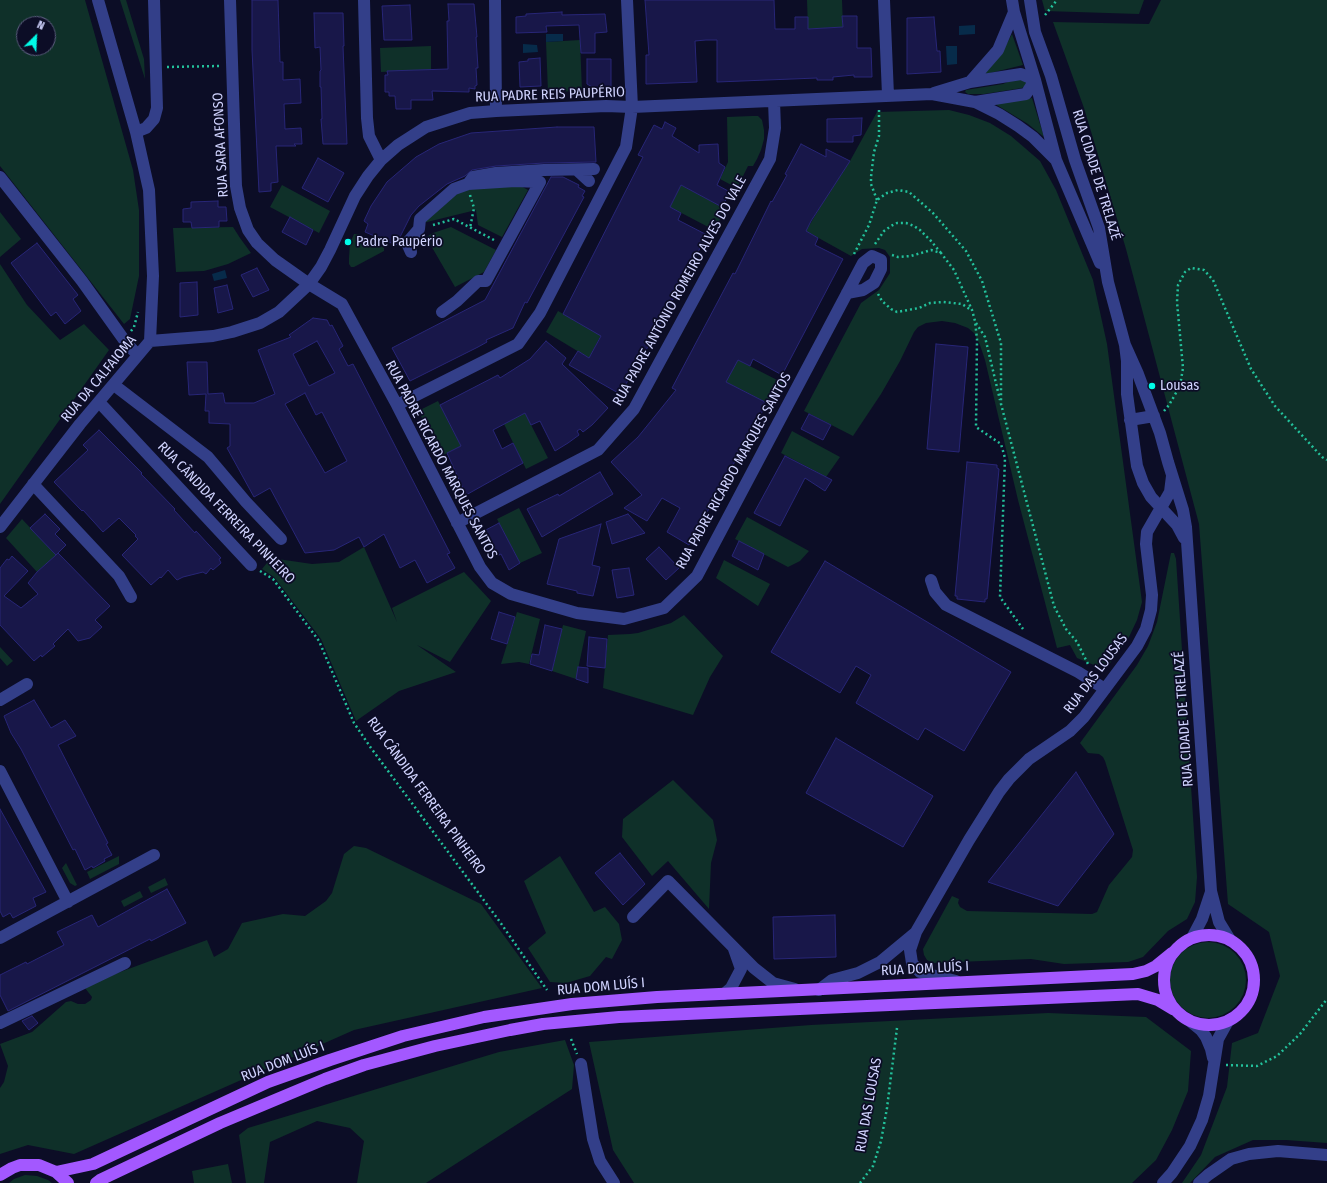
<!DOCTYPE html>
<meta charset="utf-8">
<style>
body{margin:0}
#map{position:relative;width:1327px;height:1183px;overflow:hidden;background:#0c0d26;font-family:"Fira Sans Condensed",sans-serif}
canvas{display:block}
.north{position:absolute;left:16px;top:16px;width:40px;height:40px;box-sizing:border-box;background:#0c0d26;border:1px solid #5b5d7d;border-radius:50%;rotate:24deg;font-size:11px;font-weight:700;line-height:16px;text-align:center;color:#d1d4ff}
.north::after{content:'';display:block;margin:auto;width:14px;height:18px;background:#00fce8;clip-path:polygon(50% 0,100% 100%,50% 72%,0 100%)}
</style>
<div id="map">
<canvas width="1327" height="1183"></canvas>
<div class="north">N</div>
</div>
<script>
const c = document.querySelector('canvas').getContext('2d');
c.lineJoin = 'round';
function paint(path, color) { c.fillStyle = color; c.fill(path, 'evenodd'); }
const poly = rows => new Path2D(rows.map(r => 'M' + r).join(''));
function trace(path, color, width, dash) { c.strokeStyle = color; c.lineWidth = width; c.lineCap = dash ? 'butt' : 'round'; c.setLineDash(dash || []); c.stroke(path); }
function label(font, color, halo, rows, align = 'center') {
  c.font = font + ' "Fira Sans Condensed",sans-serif'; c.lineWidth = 3.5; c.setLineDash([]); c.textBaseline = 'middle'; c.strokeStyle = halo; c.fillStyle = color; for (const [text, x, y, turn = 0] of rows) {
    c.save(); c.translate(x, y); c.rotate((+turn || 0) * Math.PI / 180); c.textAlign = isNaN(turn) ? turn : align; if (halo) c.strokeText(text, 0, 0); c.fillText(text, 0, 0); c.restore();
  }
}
paint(poly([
 [0,0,85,0,133,170,139,210,139,276,130,319,124,324,0,166],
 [24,24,48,24,48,48,24,48],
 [120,0,126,0,144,59,145,79],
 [807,0,842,0,843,27,808,29],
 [1042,0,1144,0,1139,14,1045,11],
 [1161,0,1327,0,1327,1143,1286,1140,1253,1140,1215,1157,1190,1183,1182,1183,1201,1155,1227,1087,1232,1043,1258,1033,1280,976,1269,932,1228,904,1199,524,1126,249,1084,108,1053,22,1149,24],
 [1012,34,1023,65,982,75,1005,47],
 [580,40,582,91,548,92,546,42],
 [431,46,431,70,381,72,380,48],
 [1015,79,1026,81,1027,85,1022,88,984,94,968,94,965,92,966,90,1003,84],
 [1032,98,1044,137,1028,124,995,104],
 [949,110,969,115,990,123,1011,136,1040,161,1056,190,1093,280,1107,344,1142,602,1137,620,1129,637,1108,666,1094,665,1077,658,1070,645,1057,648,1018,500,985,360,980,345,974,333,968,328,955,323,942,321,926,323,918,327,914,332,900,361,881,394,853,436,804,411,861,303,879,290,890,273,890,257,885,250,879,248,862,249,851,256,806,231,823,202,850,161,877,112],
 [752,116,758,116,762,120,764,130,764,139,761,150,757,159,753,166,748,166,737,188,720,179,728,162,727,117],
 [282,185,330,211,319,233,270,207],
 [519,185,528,190,502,237,478,225,476,210,423,223,458,193,476,187],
 [681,185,726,209,714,230,670,207],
 [0,212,21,239,0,257],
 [233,227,240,238,251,253,228,264,204,271,176,272,173,228],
 [451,227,496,250,484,272,455,287,426,237,433,233],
 [354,234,358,234,372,241,384,248,384,251,354,267,351,267,349,264,349,258,350,243],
 [0,264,27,305,60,340,84,324,109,350,0,504],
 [558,311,601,335,589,358,546,332],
 [738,360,783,383,771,405,726,382],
 [438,401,461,446,441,456,419,412,420,410],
 [525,413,548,458,526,469,504,424],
 [792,431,840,457,826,477,781,453],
 [519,508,542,553,520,563,497,519],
 [747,517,809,551,800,561,788,567,735,539],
 [22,519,56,555,37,572,6,538],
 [364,547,397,622,392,608,464,572,491,601,450,662,417,645,456,672,399,691,356,721,321,639,274,577,262,569,271,558,312,564,339,562],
 [1171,553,1174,553,1176,559,1197,877,1195,902,1187,919,1168,931,1143,957,1128,962,1064,964,1031,959,933,963,927,960,924,955,923,949,952,896,959,899,958,903,960,907,967,911,1092,914,1097,912,1109,885,1132,857,1133,850,1105,761,1103,757,1099,754,1088,753,1080,743,1137,665,1148,646,1157,622],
 [724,560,770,584,758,606,716,578],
 [517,612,540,619,529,664,519,662,501,664],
 [684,615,723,656,710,677,693,715,603,688,608,635,630,634,638,633,671,623],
 [563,625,586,631,576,679,552,671],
 [0,647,13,661,7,666,0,658],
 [673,780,713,820,717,840,711,863,709,909,668,861,652,876,622,837,623,819],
 [354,846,366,848,481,904,542,988,354,1030,74,1154,28,1145,0,1154,0,1088,4,1082,8,1066,0,1044,32,1032,66,1002,71,1001,78,1004,85,1004,91,1000,92,997,85,988,104,978,207,940,214,957,228,949,242,923,283,914,305,916,326,901,332,893,344,854],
 [119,856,119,864,90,879,87,872],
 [560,856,594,912,605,907,619,924,622,940,612,959,606,957,590,976,566,983,550,982,528,948,546,933,524,881],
 [66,863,77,885,75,886,70,883,62,868],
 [165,878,168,885,151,893,148,887],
 [140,891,143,897,124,907,121,901],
 '1170 980a38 38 0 1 1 76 0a38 38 0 1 1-76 0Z',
 [1048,1013,1146,1017,1191,1051,1188,1091,1172,1130,1156,1160,1132,1183,634,1183,613,1150,589,1042,811,1025],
 [565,1040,574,1065,572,1089,426,1183,357,1183,364,1141,350,1128,317,1121,270,1142,264,1183,246,1183,239,1135,248,1128,499,1052],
 [228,1164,232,1183,194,1183,192,1171],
 [25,1175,37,1176,48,1180,52,1183,9,1183,14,1179]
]), '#0f3029');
paint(poly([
 [975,25,975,34,959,35,959,26],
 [546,34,563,34,563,41,546,42],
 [523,44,537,45,538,52,523,53],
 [946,46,957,46,957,64,947,65],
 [225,270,227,278,214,281,212,274]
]), '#072b4a');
const building = poly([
 [252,0,278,0,280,62,283,62,283,80,300,79,301,103,284,104,285,129,301,128,302,144,294,144,296,146,276,146,278,182,271,183,271,191,259,192,252,50,252,0],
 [645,0,774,0,775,29,795,29,795,17,808,17,808,29,843,27,842,16,857,16,857,48,871,48,872,77,854,77,854,75,833,77,833,80,817,80,817,78,717,82,717,40,706,40,695,41,697,82,646,84,646,55,649,55,645,0],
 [448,4,474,4,477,37,476,37,478,68,476,68,477,85,475,86,475,89,469,88,469,92,432,91,433,100,411,100,411,109,396,109,395,96,389,96,389,92,385,92,385,75,388,75,387,71,448,69,447,21,449,21,448,4],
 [410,5,412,40,384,40,382,6,410,5],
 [562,12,562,15,605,14,607,32,595,33,595,53,581,53,579,25,546,26,547,32,516,33,516,17,526,16,526,14,562,12],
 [314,13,343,13,344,46,343,46,347,144,323,144,321,119,322,119,321,87,320,87,320,71,321,70,320,47,315,48,314,13],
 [934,17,937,51,940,51,941,72,907,74,907,18,934,17],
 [540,58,541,86,520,87,519,62,528,61,528,59,540,58],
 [587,59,611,59,611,87,594,88,587,84,587,59],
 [862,118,861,135,853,136,853,142,827,142,827,119,862,118],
 [665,122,676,128,672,136,699,153,699,145,718,144,719,163,725,167,717,185,730,192,722,207,681,185,670,207,681,213,678,220,707,235,646,350,620,394,569,365,578,351,589,358,601,336,563,314,643,157,638,155,654,125,662,129,665,122],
 [557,127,594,127,596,162,544,163,496,166,472,170,465,176,447,184,419,206,411,215,396,245,365,232,368,224,364,221,371,206,387,182,416,157,439,144,471,133,557,127],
 [801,144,826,157,826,149,850,161,811,221,806,231,818,238,815,245,843,259,782,375,753,359,750,366,738,360,726,382,767,403,689,545,667,532,680,508,662,498,647,521,624,508,642,495,611,462,638,437,676,390,672,388,733,273,735,274,771,201,772,202,787,175,785,174,801,144],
 [318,158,344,173,328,202,302,188,318,158],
 [551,177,563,177,579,185,578,187,585,191,582,196,584,197,527,303,525,302,513,328,486,340,487,342,478,347,410,381,392,348,485,300,551,177],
 [218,201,218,207,226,207,227,221,219,221,219,227,192,228,191,222,183,222,183,209,191,208,191,202,218,201],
 [290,217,313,230,306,245,282,232,290,217],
 [37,243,78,295,73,299,81,311,65,324,56,312,51,316,11,263,37,243],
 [257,268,269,290,253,297,241,275,257,268],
 [197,282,198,315,180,317,180,283,197,282],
 [227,285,233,309,218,313,214,288,227,285],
 [313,318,327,320,330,326,332,325,343,346,339,349,348,366,353,364,450,553,447,554,455,568,427,583,415,560,400,568,384,534,364,547,359,537,334,550,305,553,270,488,254,497,227,448,230,446,230,424,209,423,209,411,205,411,206,394,189,395,187,362,207,362,208,394,223,393,225,403,254,403,275,394,258,350,291,337,289,335,313,318],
 [317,341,335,373,309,386,293,354,317,341],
 [305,393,316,415,322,412,347,461,325,473,285,404,305,393],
 [546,341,566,358,562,364,608,408,592,425,583,432,580,429,577,431,579,435,568,443,555,451,540,421,531,425,525,413,493,430,502,449,513,443,523,463,466,495,447,453,461,446,440,405,498,375,500,378,530,359,546,341],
 [936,344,968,347,959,452,927,449,936,344],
 [809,414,831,425,823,440,801,429,809,414],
 [99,430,142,473,141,474,175,509,174,510,195,533,196,531,221,558,219,559,221,563,213,570,211,568,206,574,203,572,183,577,177,580,168,570,161,578,160,577,151,585,122,555,138,539,135,536,136,535,119,518,103,532,83,510,82,511,54,482,88,450,83,445,99,430],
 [785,456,832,480,825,491,805,478,780,526,754,513,785,456],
 [967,462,997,465,997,468,999,469,987,599,985,599,985,602,957,599,957,596,955,596,967,462],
 [600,472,613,494,542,537,527,509,558,494,559,496,600,472],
 [45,514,60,529,55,534,66,545,56,555,58,553,110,606,95,620,102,627,90,638,78,641,68,629,53,644,55,646,42,657,41,655,34,661,0,625,0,568,7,559,9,560,12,556,28,571,4,596,21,608,38,594,28,583,37,572,56,555,30,528,45,514],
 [628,514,645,533,612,544,606,522,628,514],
 [499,523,520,563,509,570,501,554,497,556,484,531,499,523],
 [601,524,592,565,600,567,593,596,577,593,577,591,547,584,559,539,601,524],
 [739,541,764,554,758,570,732,556,739,541],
 [659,547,679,568,666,580,646,559,659,547],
 [825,561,1011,672,964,751,925,728,918,740,856,703,871,675,856,666,840,693,771,652,825,561],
 [629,568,634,595,617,598,612,570,629,568],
 [499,612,515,617,507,644,491,639,499,612],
 [545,625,562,629,552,671,530,664,532,654,539,655,545,625],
 [589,637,607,639,605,668,587,666,589,637],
 [578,667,588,668,588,683,576,679,578,667],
 [34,700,51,728,65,720,76,736,58,745,108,843,106,844,112,855,104,859,105,861,93,868,92,866,85,870,75,849,73,850,21,749,11,733,4,716,34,700],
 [836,738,933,796,903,847,806,793,836,738],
 [1076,772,1114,834,1058,906,988,882,1076,772],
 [0,809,46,892,33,898,36,906,13,918,10,913,3,917,0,911,0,809],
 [620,853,645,884,623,905,595,873,620,853],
 [167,889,186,923,151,941,150,939,8,1011,0,995,0,975,26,962,27,964,64,945,57,932,92,915,98,927,167,889],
 [835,915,836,957,774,959,773,917,835,915],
 [32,1016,38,1023,29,1030,22,1021,32,1016]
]);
paint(building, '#181749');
trace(building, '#282677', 1);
trace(poly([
 [1045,15,1057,0],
 [167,67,220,66],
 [470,195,474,208,470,228],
 [877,200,871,184,871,177,874,152,879,136,879,108],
 [433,225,454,219,494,240],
 [875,244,884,231,891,226,897,223,906,223,914,226,920,230,931,241,941,253],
 [854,254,869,225,877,200,887,193,898,190,909,192,933,213,966,251,982,281,1001,343,1001,404,1054,606,1066,629,1077,642,1088,664],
 [892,255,898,257,911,256,931,250,941,253,954,270,972,310,975,321,977,339,976,427,1001,444,1005,458,1000,597,1023,629],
 [878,294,882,301,891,309,897,312,919,308,930,303,943,302,962,304,971,310],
 [976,323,985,337,1000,400],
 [131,331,134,327,138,312],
 [1164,411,1169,405,1180,386,1183,368,1177,302,1178,285,1185,272,1191,268,1204,270,1213,280,1251,369,1275,406,1322,457,1327,460],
 [260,571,273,579,319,641,354,723,371,748,500,922,547,990],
 [571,1039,577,1054],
 [1226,1065,1257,1066,1277,1056,1300,1034,1327,999],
 [860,1183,873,1166,881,1141,887,1108,897,1028]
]), '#23c19b', 2.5, [2, 3]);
trace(poly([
 [230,0,236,186,240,208,248,230,257,243,275,260,309,284,342,304,397,405,480,567,492,583,511,594,577,613,624,619,664,608,697,576,863,263,872,256,881,260,881,269,874,283,863,290,847,293],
 [364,0,367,118,369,136,381,160],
 [495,0,496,111],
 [884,0,888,95],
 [1012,0,1014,12,1035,80,1056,160,1100,263],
 [1030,0,1035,32,1051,76,1075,160,1099,228,1108,282,1125,345,1127,361,1127,394,1137,466,1143,483,1151,497,1177,525,1184,538],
 [970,82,998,50,1014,12],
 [934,93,970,82,1021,74,1035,80],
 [975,102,999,114,1018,126,1033,137,1055,159],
 [136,132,146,128,154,119,157,108,154,0],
 [577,170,589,181],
 [0,177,82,281,127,344,138,355],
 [411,252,407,243,419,229,420,219,454,189,468,184,473,177,496,173,544,170,594,169],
 [442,312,457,301,478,281,486,281,540,182,515,181,468,184],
 [150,341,213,336,232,332,260,323,279,312,309,284,321,267,330,250,355,196,368,176,381,160,398,145,426,127,470,113,496,111,606,106,632,107,932,94,975,102,1026,94,1035,80],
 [1125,345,1138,374,1160,433,1168,462,1183,510,1186,527,1211,891,1219,922,1230,940],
 [114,385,208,457,246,502,281,539],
 [99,402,251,565],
 [397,405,518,344,540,313,626,147,632,107,627,0],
 [1130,420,1154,416],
 [33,484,119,576,131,597],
 [457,523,598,450,634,409,770,159,775,128,774,101],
 [0,527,80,424,150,341,153,276,149,190,136,132,98,0],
 [931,580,935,592,946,605,1078,672,1105,689],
 [0,700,27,684],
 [0,771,68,902],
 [633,917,668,881,754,968,773,983,795,989],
 [0,938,154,855],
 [1192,938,1202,919,1211,892],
 [956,981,920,972,912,963,910,950,916,932,969,840,999,792,1009,779,1029,759,1070,731,1084,717,1137,646,1146,629,1151,610,1152,595,1146,544,1147,532,1170,492,1172,476],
 [819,990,832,980,858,973,880,962,915,933],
 [724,994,731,988,741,969,734,949],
 [1190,1021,1201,1030,1206,1037,1211,1049,1213,1058],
 [0,1023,125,963],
 [581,1064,593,1139,600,1161,614,1183],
 [1163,1183,1172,1173,1190,1146,1202,1120,1209,1096,1218,1039,1228,1021],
 [1199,1183,1208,1175,1231,1159,1249,1154,1278,1151,1327,1155]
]), '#333f89', 12);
trace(poly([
 '1164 980a45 45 0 1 1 90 0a45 45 0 1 1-90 0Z',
 [56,1172,93,1164,268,1082,330,1060,403,1036,484,1017,572,1004,657,997,1133,974,1146,971,1156,966,1172,953],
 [0,1175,12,1168,20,1165,39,1165,56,1172,68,1183],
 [96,1183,100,1180,220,1123,325,1079,364,1065,435,1046,510,1030,543,1024,619,1017,1138,994,1158,1000,1173,1009]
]), '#a358ff', 12);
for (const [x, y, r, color] of [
 [348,242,4,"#00fce8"],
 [1152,386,4,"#00fce8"]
]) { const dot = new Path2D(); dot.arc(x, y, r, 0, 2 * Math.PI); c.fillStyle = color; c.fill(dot); trace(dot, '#0c0d26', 1.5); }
label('14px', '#d1d4ff', '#0c0d26', [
 ["RUA PADRE REIS PAUPÉRIO",550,95,-2],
 ["RUA SARA AFONSO",221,145,-93],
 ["RUA CIDADE DE TRELAZÉ",1096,175,73],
 ["RUA PADRE ANTÓNIO ROMEIRO ALVES DO VALE",680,291,-61],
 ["RUA DA CALFAIOMA",99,379,-50],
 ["RUA PADRE RICARDO MARQUES SANTOS",441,460,62],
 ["RUA PADRE RICARDO MARQUES SANTOS",734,471,-61],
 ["RUA CÂNDIDA FERREIRA PINHEIRO",226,513,46],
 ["RUA DAS LOUSAS",1096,674,-53],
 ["RUA CIDADE DE TRELAZÉ",1184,719,-94],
 ["RUA CÂNDIDA FERREIRA PINHEIRO",426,796,54],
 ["RUA DOM LUÍS I",925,969,-3],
 ["RUA DOM LUÍS I",601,987,-5],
 ["RUA DOM LUÍS I",283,1062,-21],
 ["RUA DAS LOUSAS",869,1105,-80]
]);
label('14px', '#d1d4ff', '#0c0d26', [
 ["Padre Paupério",356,242],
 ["Lousas",1160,386]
], 'left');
</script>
